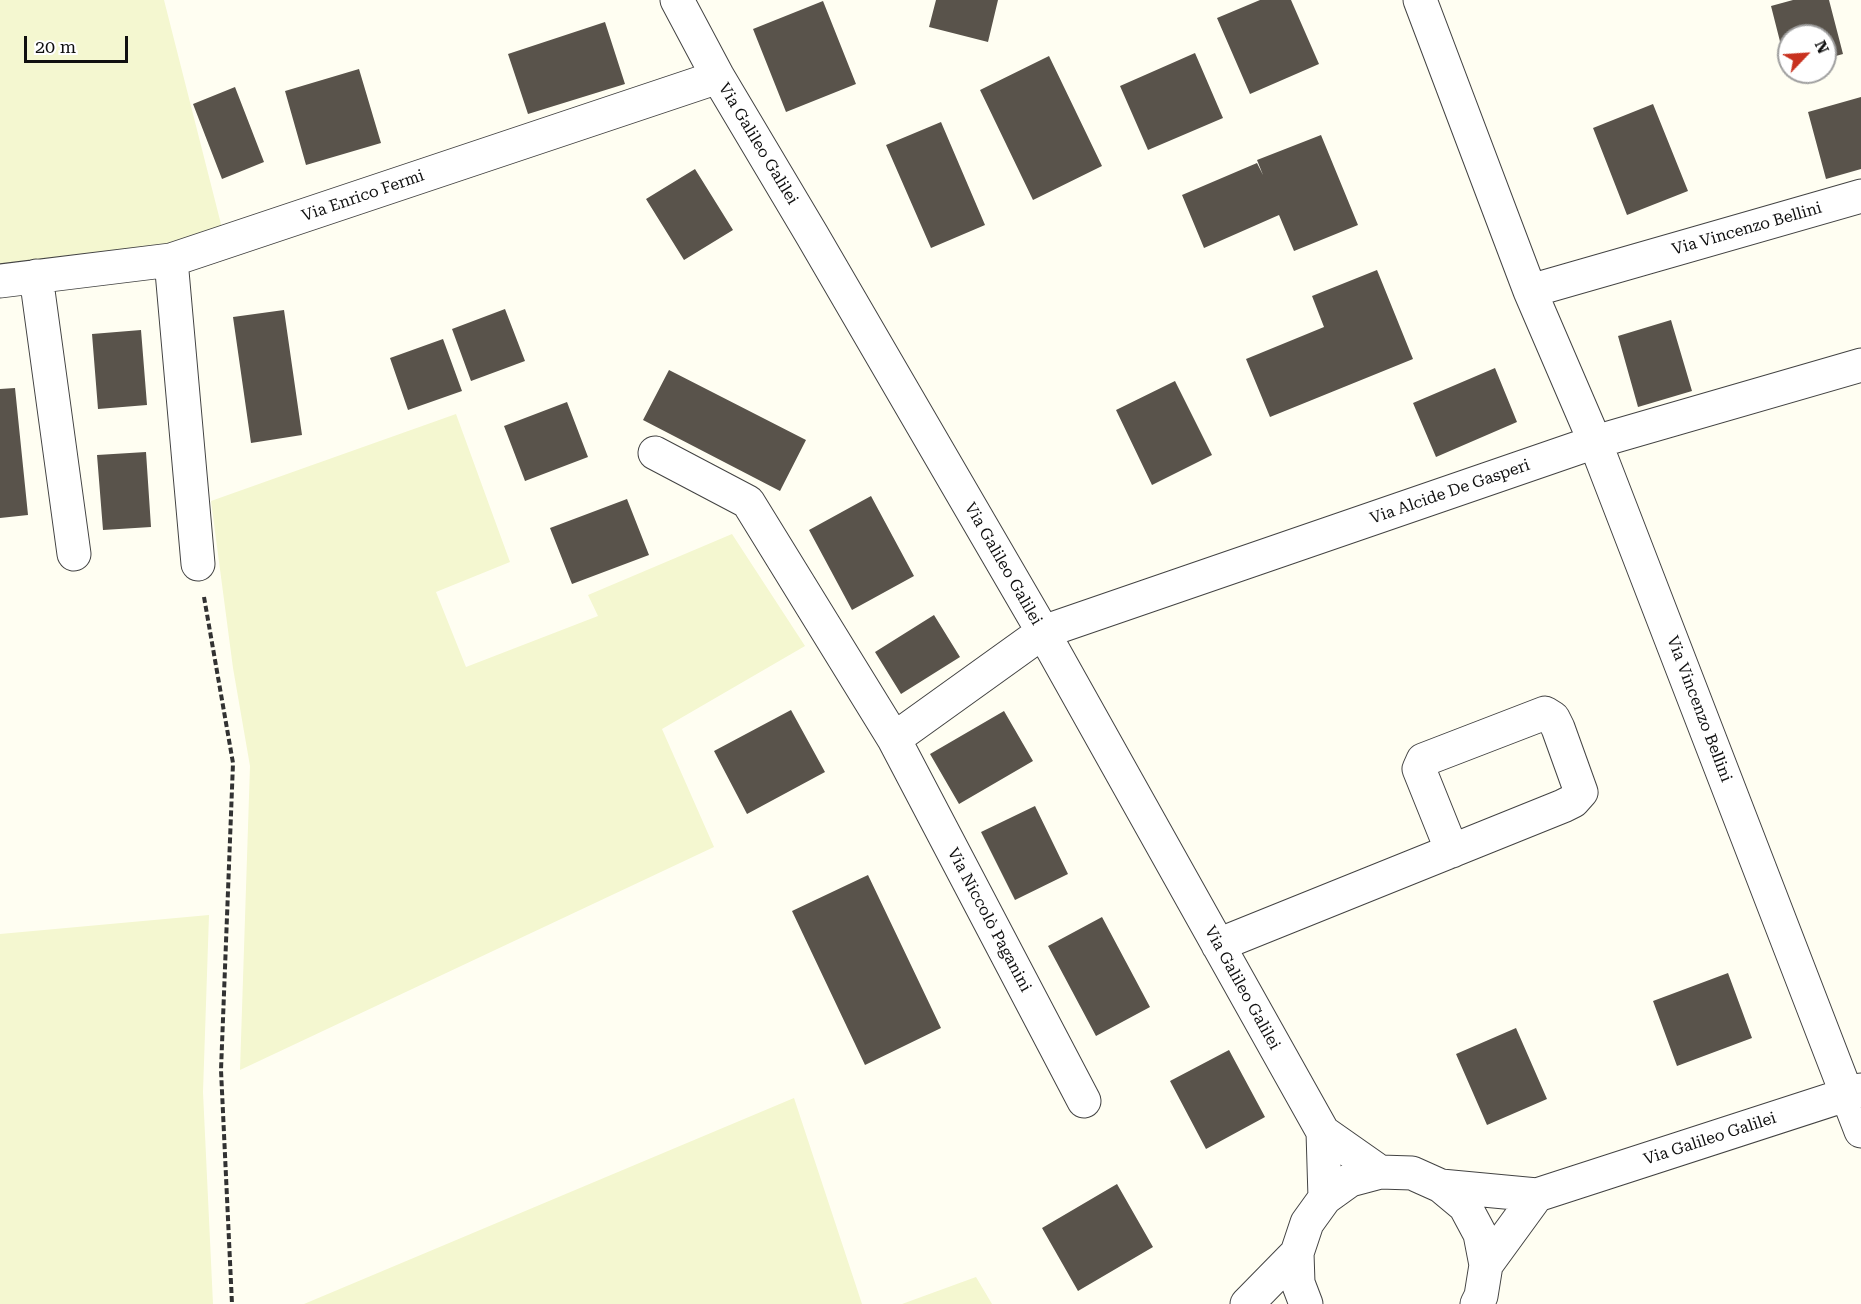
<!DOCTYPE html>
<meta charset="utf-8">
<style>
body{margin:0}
#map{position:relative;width:1861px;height:1304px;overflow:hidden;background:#fffef2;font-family:"Roboto Serif",serif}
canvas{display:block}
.north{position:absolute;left:1777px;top:24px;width:60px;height:60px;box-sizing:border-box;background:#fff;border:2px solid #9f9f9f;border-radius:50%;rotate:65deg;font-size:16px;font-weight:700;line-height:24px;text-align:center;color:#101010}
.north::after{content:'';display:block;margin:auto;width:21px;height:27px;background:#c8311f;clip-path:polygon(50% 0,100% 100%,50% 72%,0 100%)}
.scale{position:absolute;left:24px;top:36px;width:104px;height:27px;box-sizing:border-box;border:3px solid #101010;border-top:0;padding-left:8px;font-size:18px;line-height:21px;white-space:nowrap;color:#101010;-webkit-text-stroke:4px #fff;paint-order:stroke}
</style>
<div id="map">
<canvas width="1861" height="1304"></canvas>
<div class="north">N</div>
<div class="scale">20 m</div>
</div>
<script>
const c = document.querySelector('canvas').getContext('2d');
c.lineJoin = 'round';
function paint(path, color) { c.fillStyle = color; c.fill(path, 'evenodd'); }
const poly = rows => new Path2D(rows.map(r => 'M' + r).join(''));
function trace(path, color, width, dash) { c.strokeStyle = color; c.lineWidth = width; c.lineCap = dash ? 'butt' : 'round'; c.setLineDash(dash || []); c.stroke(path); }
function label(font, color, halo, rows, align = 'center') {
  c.font = font + ' "Roboto Serif",serif'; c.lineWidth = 6; c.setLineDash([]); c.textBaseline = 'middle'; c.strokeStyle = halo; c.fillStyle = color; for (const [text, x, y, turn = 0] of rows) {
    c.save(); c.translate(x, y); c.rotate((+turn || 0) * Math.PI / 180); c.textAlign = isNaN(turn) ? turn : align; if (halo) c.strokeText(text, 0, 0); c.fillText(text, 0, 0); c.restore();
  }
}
paint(poly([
 [0,0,164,0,223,232,161,250,0,269],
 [456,414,510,562,436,592,466,667,598,616,588,595,732,534,805,646,662,729,714,847,240,1070,250,766,233,668,211,501],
 [209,915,203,1092,213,1304,0,1304,0,934],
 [794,1098,862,1304,304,1304],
 [976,1277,992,1304,902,1304]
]), '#f4f7d0');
paint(poly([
 [936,0,998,0,988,42,929,27],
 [1260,0,1291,0,1319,64,1250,94,1217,18],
 [1793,0,1829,0,1843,54,1825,59,1825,36,1789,36,1789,69,1787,69,1771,6],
 [823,1,856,84,786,112,753,29],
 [605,22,625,84,528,114,508,54],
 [1195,53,1223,118,1148,150,1120,86],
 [1049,56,1102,166,1033,200,980,90],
 [359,69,381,143,306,165,285,91],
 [235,87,264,162,222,179,193,104],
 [1861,97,1861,169,1826,179,1808,112],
 [1653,104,1688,191,1627,215,1593,128],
 [941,122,985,225,931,248,886,145],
 [1321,135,1358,225,1294,251,1279,215,1204,248,1182,195,1257,163,1263,175,1257,160],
 [695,169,733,230,684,260,646,199],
 [1377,270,1413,359,1270,417,1246,359,1324,327,1312,296],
 [505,309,525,361,471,381,452,329],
 [284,310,302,435,251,443,233,317],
 [1671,320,1692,391,1638,407,1618,336],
 [141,330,147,405,98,409,92,334],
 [443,339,462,391,408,410,390,358],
 [1495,368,1517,422,1436,457,1413,403],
 [669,370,806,440,780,491,643,420],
 [1175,381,1212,455,1152,485,1116,410],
 [15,388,28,515,0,518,0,389],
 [567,402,588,457,525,481,504,426],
 [146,452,151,527,103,530,97,455],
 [871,496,914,576,852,610,809,530],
 [627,499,649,555,572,584,550,528],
 [934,615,960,657,901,694,875,652],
 [791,710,825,772,747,814,714,751],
 [1004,711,1033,761,959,804,930,754],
 [1035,806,1068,874,1015,900,981,832],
 [868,875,941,1028,865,1065,792,911],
 [1102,917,1150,1007,1096,1036,1048,946],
 [1728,973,1752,1038,1677,1066,1653,1001],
 [1516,1028,1547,1099,1487,1125,1456,1054],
 [1229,1050,1265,1117,1206,1149,1170,1081],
 [1117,1184,1153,1247,1078,1291,1042,1228]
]), '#59534b');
const minor = poly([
 [677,0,718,77,812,235,1043,632,1323,1132,1325,1198],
 [1420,0,1530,291,1595,442,1861,1131],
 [171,260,198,564],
 [36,276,74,554],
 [0,281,171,260,718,77],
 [1530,291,1861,196],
 [655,453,748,502,894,739],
 [1218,945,1563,806,1573,801,1581,792,1558,728,1553,718,1545,713,1423,760,1419,769,1452,851],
 [1084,1101,894,739,1043,632,1595,442,1861,365],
 [1323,1132,1380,1172],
 [1441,1186,1537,1195,1861,1090],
 [1486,1265,1537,1195],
 [1247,1304,1297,1253],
 [1306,1304,1298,1283,1297,1253,1307,1223,1325,1198,1350,1180,1380,1172,1412,1173,1441,1186,1465,1206,1480,1234,1486,1265,1481,1296,1477,1304]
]);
trace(minor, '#434343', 35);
trace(poly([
 [204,597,233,763,221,1070,232,1304]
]), '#323232', 4, [6, 3]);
trace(minor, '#fff', 33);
label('16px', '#101010', '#fff', [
 ["Via Galileo Galilei",758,144,59],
 ["Via Enrico Fermi",363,196,-19],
 ["Via Vincenzo Bellini",1747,229,-16],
 ["Via Alcide De Gasperi",1450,492,-19],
 ["Via Galileo Galilei",1003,564,60],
 ["Via Vincenzo Bellini",1699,709,69],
 ["Via Niccolò Paganini",989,920,62],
 ["Via Galileo Galilei",1242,988,61],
 ["Via Galileo Galilei",1710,1139,-18]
]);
</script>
